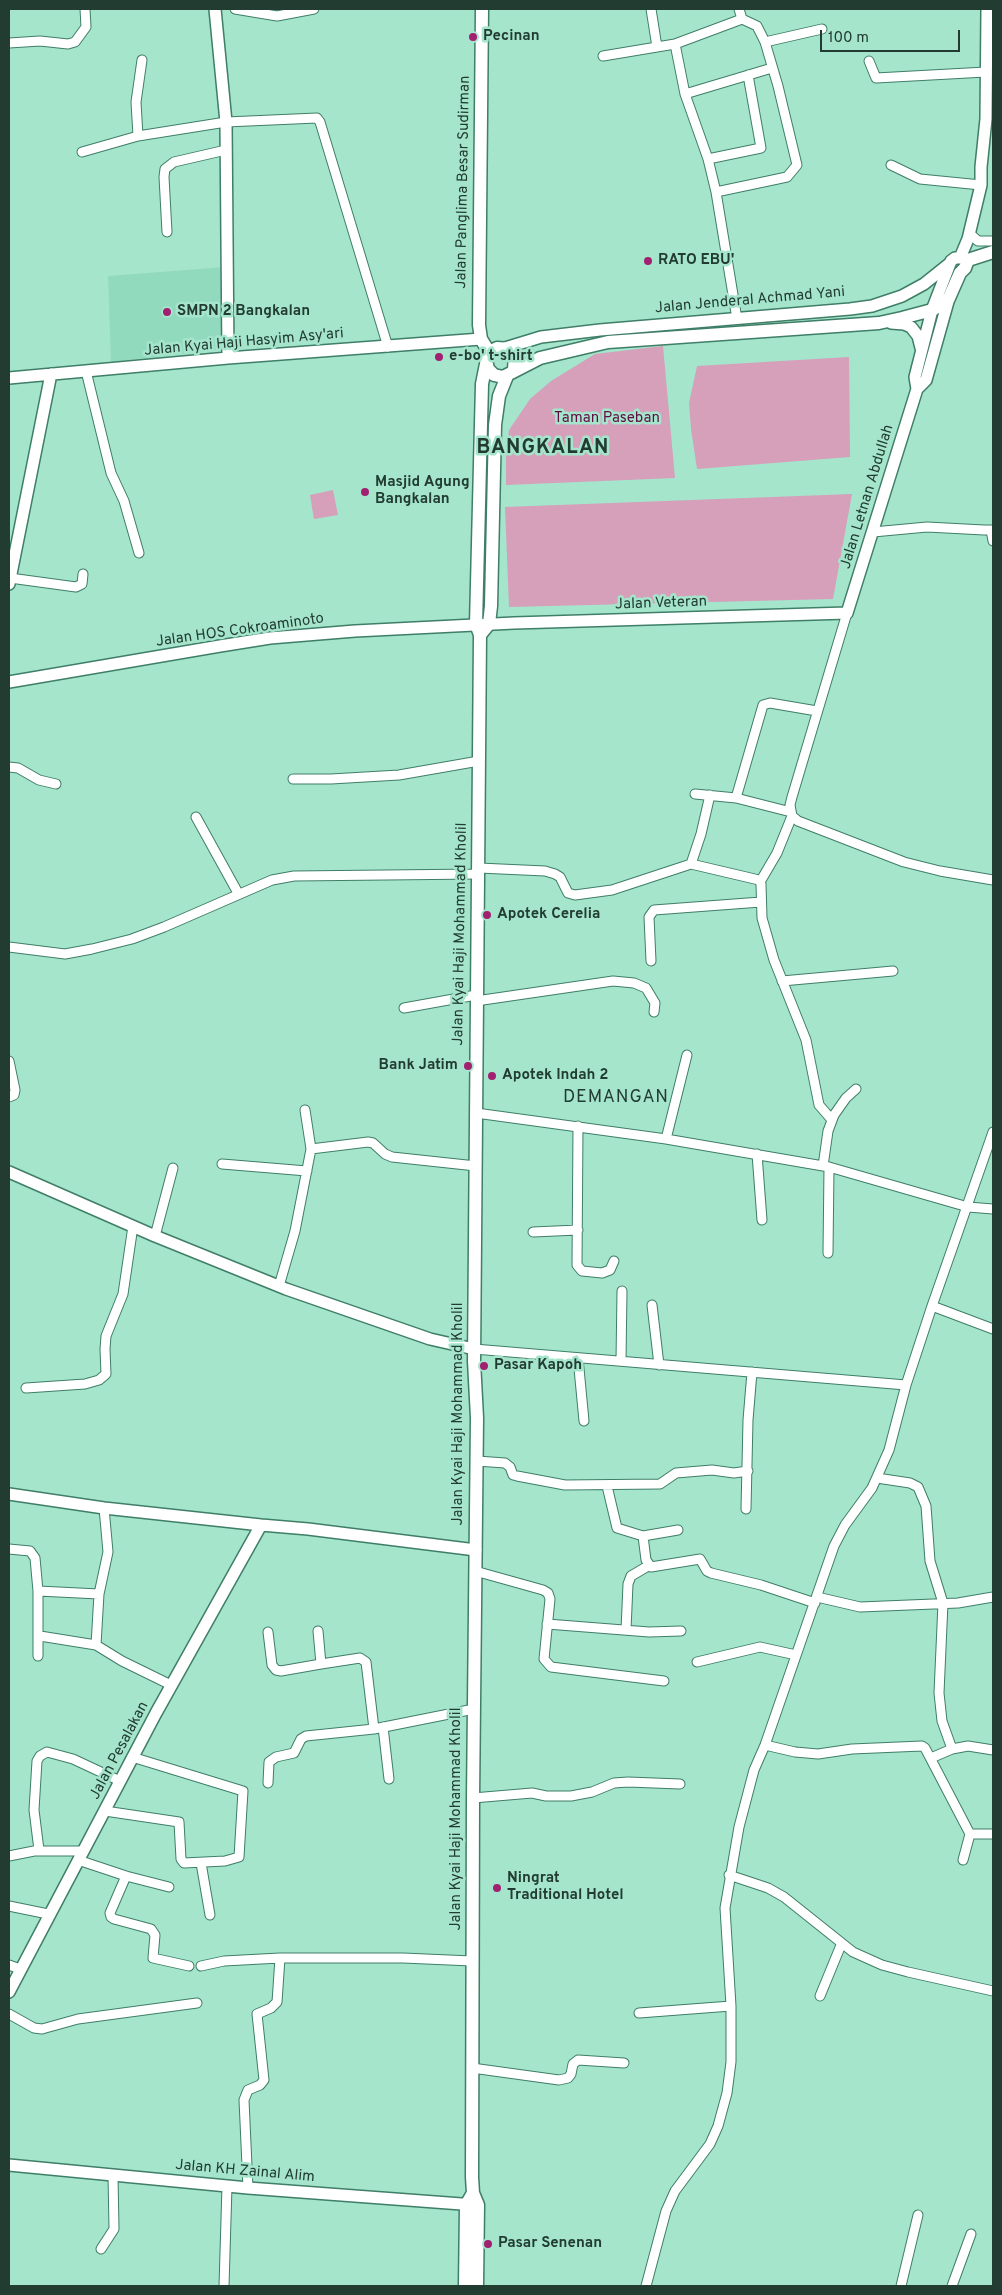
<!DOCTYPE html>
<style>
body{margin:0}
#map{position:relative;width:1002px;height:2295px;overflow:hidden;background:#a5e5cc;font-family:Overpass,sans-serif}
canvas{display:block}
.frame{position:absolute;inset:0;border:10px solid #223c32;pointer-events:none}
.scale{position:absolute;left:820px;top:30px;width:140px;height:22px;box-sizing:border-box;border:2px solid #223c32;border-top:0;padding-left:6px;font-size:15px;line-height:18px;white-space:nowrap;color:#223c32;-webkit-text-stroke:4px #a5e5cc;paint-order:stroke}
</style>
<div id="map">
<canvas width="1002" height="2295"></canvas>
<div class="frame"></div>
<div class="scale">100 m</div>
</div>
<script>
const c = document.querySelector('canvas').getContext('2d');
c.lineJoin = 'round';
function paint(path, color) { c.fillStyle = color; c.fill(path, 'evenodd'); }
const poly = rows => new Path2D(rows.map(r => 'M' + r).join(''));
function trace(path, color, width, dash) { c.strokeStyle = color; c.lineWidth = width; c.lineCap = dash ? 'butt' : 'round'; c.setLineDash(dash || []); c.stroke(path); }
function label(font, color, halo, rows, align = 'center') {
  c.font = font + ' Overpass,sans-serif'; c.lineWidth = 5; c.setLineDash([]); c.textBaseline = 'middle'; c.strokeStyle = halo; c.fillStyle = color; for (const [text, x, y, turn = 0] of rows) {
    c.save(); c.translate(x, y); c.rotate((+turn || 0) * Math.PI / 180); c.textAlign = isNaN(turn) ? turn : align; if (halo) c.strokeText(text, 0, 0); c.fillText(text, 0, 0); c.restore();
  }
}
paint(poly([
 [225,267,224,349,111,362,108,276]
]), '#92dabe');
paint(poly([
 [663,346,675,478,506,485,506,457,509,430,530,399,551,381,595,354],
 [849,357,850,457,697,469,691,429,689,403,697,366],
 [333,490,338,515,314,519,310,495],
 [852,494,833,599,509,607,505,507]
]), '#d69fba');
const minor = poly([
 [235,9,277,16,314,9],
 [651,9,657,47],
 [765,42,822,29],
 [9,43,40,41,68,44,75,42,86,27,85,9],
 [675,44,685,94,708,159,716,192,737,319],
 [603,56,675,44,742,19],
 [869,61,876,78,986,72],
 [685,94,772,68],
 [138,136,136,102,142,60],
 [82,152,138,136,226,122,317,118,320,122,388,347],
 [708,159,761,148,748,75],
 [891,165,920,179,981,185],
 [716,192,787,177,797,165,778,86,765,42,757,26,742,19,739,9],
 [167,232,164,177,165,169,174,162,226,150],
 [970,234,978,241,993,241],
 [86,371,111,473,124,501,139,553],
 [873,532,927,527,984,530,991,530,993,541],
 [10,578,76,587,82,584,83,574],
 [847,613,792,797,790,805,792,816,798,821,904,862,940,871,993,880],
 [9,767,18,768,39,780,56,784],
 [293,779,331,779,399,775,479,761],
 [695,794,736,798,791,812],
 [736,798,763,705,770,703,817,711],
 [196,817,238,893],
 [691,864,701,834,710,795],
 [479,868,545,871,555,874,560,877,568,893,575,895,612,890,691,864,759,880,761,884,762,918,774,960,806,1040,819,1105,832,1120],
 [760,882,777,853,792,816],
 [9,947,65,954,92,949,132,939,164,927,272,880,294,876,478,874],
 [651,961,649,917,654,910,761,902],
 [782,981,893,971],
 [476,1001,613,981,634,983,646,988,655,1003,654,1012],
 [404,1008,476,995],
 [9,1061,15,1090,14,1095,9,1097],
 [305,1110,311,1149],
 [476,1113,666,1139,829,1167,968,1207,993,1209],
 [578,1126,577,1265,582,1271,602,1273,610,1270,614,1261],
 [666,1139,687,1055],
 [757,1154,762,1220],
 [222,1164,307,1171],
 [823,1166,828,1131,834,1115,846,1098,856,1089],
 [533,1232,578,1230],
 [155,1236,173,1168],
 [828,1253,829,1167],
 [279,1286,295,1231,311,1149,368,1142,373,1143,385,1154,392,1157,476,1166],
 [652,1305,659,1365],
 [932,1306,993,1329],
 [474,1349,906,1385],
 [578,1358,584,1421],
 [621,1361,622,1291],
 [26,1388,85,1384,99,1380,106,1374,105,1349,106,1336,123,1294,133,1226],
 [477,1461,505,1463,510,1467,513,1475,517,1476,565,1485,660,1484,676,1473,712,1470,734,1473,748,1471],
 [877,1478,910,1483,918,1487,926,1506,930,1561,943,1603,939,1693,942,1721,952,1749,968,1746,993,1750],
 [607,1486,617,1528,643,1536,678,1530],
 [104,1508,108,1552,99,1594,96,1645,122,1661,171,1685],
 [746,1509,748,1420,752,1372],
 [643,1536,646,1560,651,1567,700,1559,707,1571,711,1573,761,1585,815,1603],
 [9,1549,30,1551,35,1558,38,1591,38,1656],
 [475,1571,543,1590,548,1593,550,1599,544,1659,551,1667,664,1681],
 [38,1591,99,1594],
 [817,1597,860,1607,958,1603,993,1597],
 [547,1624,649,1632,681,1631],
 [626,1630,628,1584,631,1576,648,1566],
 [318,1631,321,1664,360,1658,366,1662,374,1729],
 [268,1632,272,1665,276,1670,281,1671,321,1664],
 [40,1636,96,1645],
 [697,1662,760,1647,796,1655],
 [383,1727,389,1779],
 [765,1745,795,1752,818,1754,852,1749,922,1746,925,1748,970,1834,963,1860],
 [931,1758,952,1749],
 [268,1783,269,1762,276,1757,294,1753,301,1739,306,1736,374,1729,474,1709],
 [473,1798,532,1793,546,1796,571,1796,592,1792,614,1783,628,1782,680,1784],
 [105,1811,179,1822,181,1859,184,1863,225,1861,239,1857,243,1791,132,1757],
 [970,1834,993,1834],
 [39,1850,34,1810,37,1761,40,1756,47,1752,73,1759,120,1781],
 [9,1856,34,1851,83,1851],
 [78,1860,126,1876,169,1887],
 [201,1863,210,1915],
 [729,1875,768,1888,784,1897,853,1952,882,1965,908,1972,993,1991],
 [126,1876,110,1913,111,1917,114,1919,151,1929,155,1935,153,1958,189,1966],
 [9,1906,48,1914],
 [9,1965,20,1969],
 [201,1966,224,1961,280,1958,403,1958,472,1961],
 [820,1996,841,1945],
 [639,2013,731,2006],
 [9,2014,34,2028,42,2029,78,2019,197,2003],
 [472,2068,559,2080,568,2078,571,2074,573,2064,578,2060,624,2063],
 [248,2188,244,2100,248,2090,260,2085,264,2080,257,2014,271,2008,277,2002,280,1958],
 [101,2249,114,2229,113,2175],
 [224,2286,227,2186],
 [646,2286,666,2211,675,2191,710,2144,718,2126,727,2093,731,2062,731,2006,725,1908,739,1827,754,1770,765,1745,834,1546,845,1525,872,1488,889,1450,906,1385,932,1306,993,1132],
 [901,2286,918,2215],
 [952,2286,971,2234]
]);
const tertiary = poly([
 [215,9,226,122,228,358],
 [960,258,968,239,981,185,981,167,986,119,987,9],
 [891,323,904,324,911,327,918,336,921,348],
 [505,348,541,337,600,330,850,309,872,306,902,296,924,284,949,264],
 [9,378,228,358,481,339],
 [917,389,926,380,949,298],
 [9,584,51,374],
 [9,682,220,646,270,638,355,631,514,623,847,613,917,389,915,377,932,310,951,261,955,258,960,258],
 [9,1172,155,1236,286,1289,430,1339,474,1349],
 [9,1494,104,1508,261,1525,308,1529,476,1550],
 [9,1992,156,1713,261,1525],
 [9,2165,248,2188,475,2205]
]);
const secondary = poly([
 [482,9,479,325,481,339,489,352],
 [514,369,515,356,510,349,497,348,489,352,486,360,488,369,494,375,503,377,540,358,608,342,879,323,902,318,932,310,941,305,949,298,960,273,965,268,968,260,993,252],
 [480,635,489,624,491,606,495,425,499,396,507,376],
 [465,2286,466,2205,473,2193],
 [477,2286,478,2205,473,2193,472,2177,473,1798,477,1418,474,1361,480,635,476,624,482,384,486,364]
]);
trace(minor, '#3f7e67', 11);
trace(tertiary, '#3f7e67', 14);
trace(secondary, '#3f7e67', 15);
trace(minor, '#fff', 9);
trace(tertiary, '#fff', 11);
trace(secondary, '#fff', 12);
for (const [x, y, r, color] of [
 [473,37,5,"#a12070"],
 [648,261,5,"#a12070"],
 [167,312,5,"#a12070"],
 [439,357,5,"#a12070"],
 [365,492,5,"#a12070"],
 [487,915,5,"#a12070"],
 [468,1066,5,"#a12070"],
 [492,1076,5,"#a12070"],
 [484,1366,5,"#a12070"],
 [497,1888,5,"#a12070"],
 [488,2244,5,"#a12070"]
]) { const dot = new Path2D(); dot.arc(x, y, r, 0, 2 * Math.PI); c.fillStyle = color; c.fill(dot); trace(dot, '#a5e5cc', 2); }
label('bold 15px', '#223c32', '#a5e5cc', [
 ["Pecinan",483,37],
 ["RATO EBU'",658,261],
 ["SMPN 2 Bangkalan",177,312],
 ["e-bo' t-shirt",449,357],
 ["Masjid Agung",375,483],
 ["Bangkalan",375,500],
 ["Apotek Cerelia",497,915],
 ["Bank Jatim",458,1066,"right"],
 ["Apotek Indah 2",502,1076],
 ["Pasar Kapoh",494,1366],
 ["Ningrat",507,1879],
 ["Traditional Hotel",507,1896],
 ["Pasar Senenan",498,2244]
], 'left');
label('15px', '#223c32', '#a5e5cc', [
 ["Jalan Panglima Besar Sudirman",464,182,-89],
 ["Jalan Jenderal Achmad Yani",750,301,-5],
 ["Jalan Kyai Haji Hasyim Asy'ari",244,343,-5],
 ["Jalan Letnan Abdullah",868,497,-73],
 ["Jalan Veteran",661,604,-2],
 ["Jalan HOS Cokroaminoto",240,631,-8],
 ["Jalan Kyai Haji Mohammad Kholil",461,934,-89],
 ["Jalan Kyai Haji Mohammad Kholil",459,1414,-90],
 ["Jalan Pesalakan",120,1751,-62],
 ["Jalan Kyai Haji Mohammad Kholil",457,1819,-90],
 ["Jalan KH Zainal Alim",245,2172,5]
]);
label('15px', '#620c43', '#a5e5cc', [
 ["Taman Paseban",607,419]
]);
c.letterSpacing = '1px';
label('18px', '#223c32', '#a5e5cc', [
 ["DEMANGAN",616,1098]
]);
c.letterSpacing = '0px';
c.letterSpacing = '1px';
label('bold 20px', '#223c32', '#a5e5cc', [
 ["BANGKALAN",543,449]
]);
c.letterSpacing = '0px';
</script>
